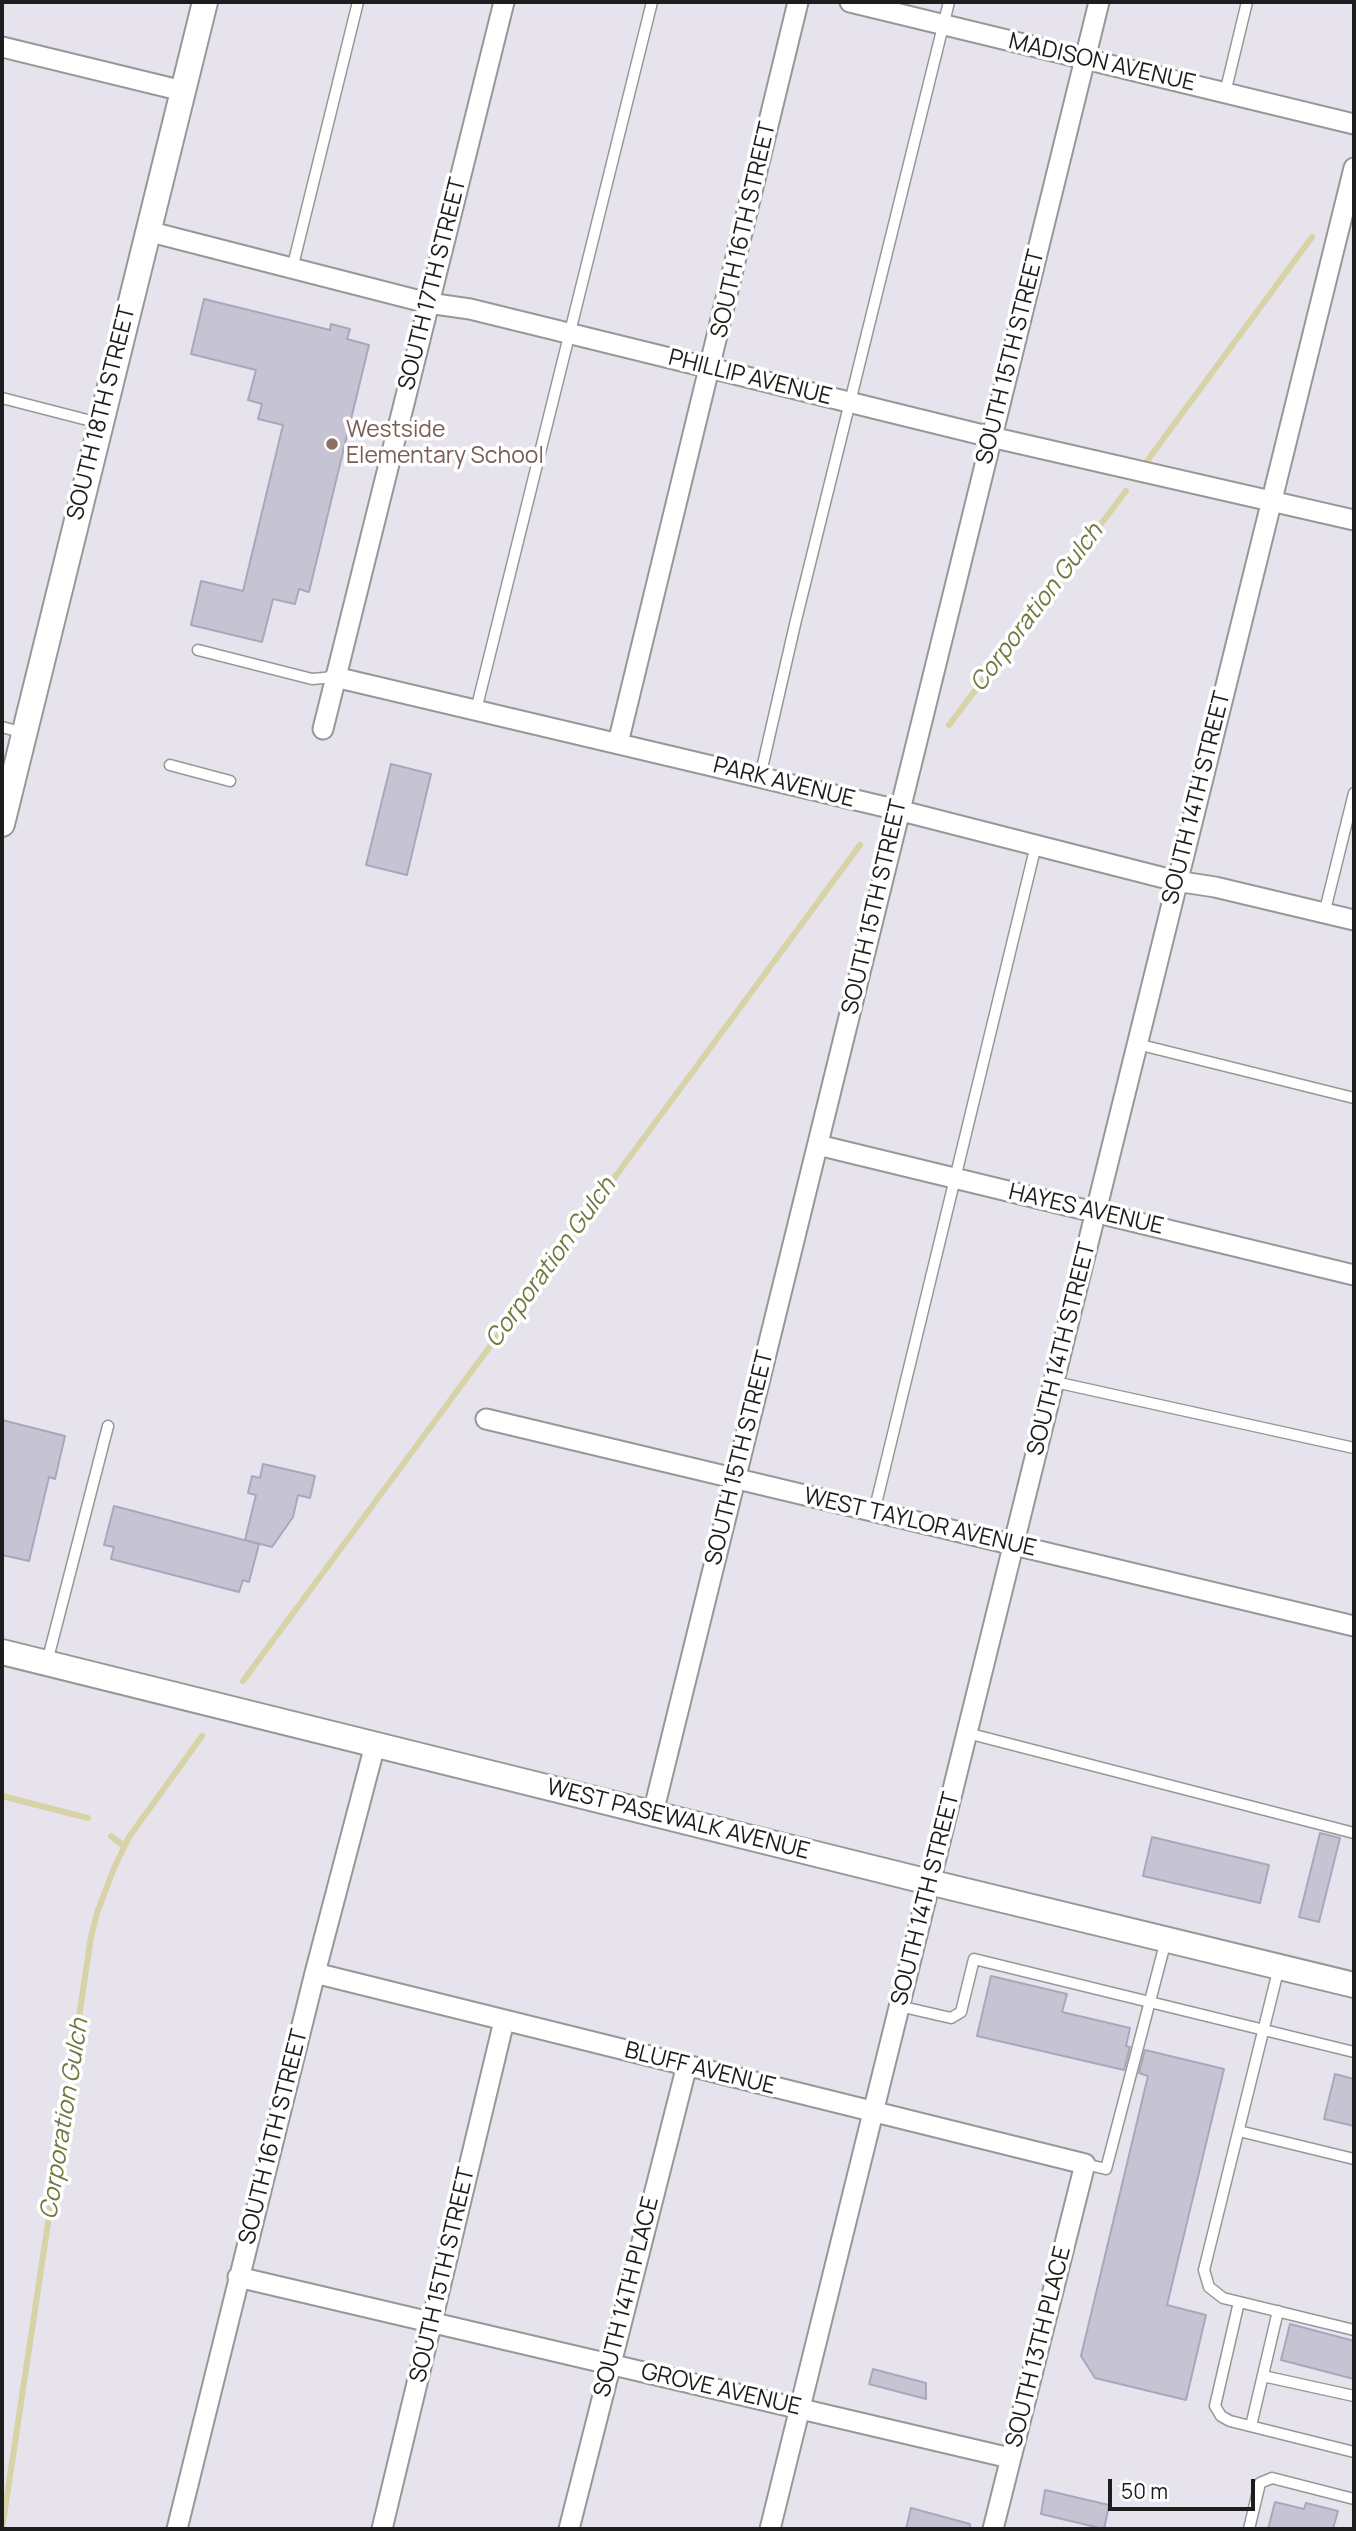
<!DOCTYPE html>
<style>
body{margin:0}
#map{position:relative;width:1356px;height:2531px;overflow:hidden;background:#e7e3ed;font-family:Manrope,sans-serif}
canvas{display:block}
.frame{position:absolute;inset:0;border:4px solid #1d1d1d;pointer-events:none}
.scale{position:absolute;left:1108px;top:2479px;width:147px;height:32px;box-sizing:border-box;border:4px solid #1d1d1d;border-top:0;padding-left:9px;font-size:21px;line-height:24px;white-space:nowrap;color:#1d1d1d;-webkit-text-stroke:5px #fff;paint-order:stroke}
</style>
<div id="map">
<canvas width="1356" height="2531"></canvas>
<div class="frame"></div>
<div class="scale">50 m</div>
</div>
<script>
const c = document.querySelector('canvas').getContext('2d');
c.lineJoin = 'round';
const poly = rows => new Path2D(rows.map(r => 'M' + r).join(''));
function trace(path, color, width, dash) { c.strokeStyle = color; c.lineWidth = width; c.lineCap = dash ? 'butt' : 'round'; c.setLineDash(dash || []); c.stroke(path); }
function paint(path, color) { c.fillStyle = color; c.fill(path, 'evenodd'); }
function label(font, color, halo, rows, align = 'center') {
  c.font = font + ' Manrope,sans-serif'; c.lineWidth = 7; c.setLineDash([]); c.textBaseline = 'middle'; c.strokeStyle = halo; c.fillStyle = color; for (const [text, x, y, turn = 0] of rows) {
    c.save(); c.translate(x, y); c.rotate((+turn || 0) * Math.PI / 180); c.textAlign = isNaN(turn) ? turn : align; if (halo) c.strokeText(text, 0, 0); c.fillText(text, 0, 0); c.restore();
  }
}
trace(poly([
 [1147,461,1312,237],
 [949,725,1126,491],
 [243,1681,860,845],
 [2,1796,88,1818],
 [111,1836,124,1846],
 [2,2529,91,1937,97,1913,114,1868,129,1837,202,1736]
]), '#d8d2a7', 6);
const building = poly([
 [204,299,330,330,331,324,350,329,347,339,369,345,309,592,299,589,295,604,273,599,262,642,191,625,201,581,243,591,283,425,258,419,262,404,248,400,256,370,191,354,204,299],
 [391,764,431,774,407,875,366,865,391,764],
 [2,1420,65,1436,55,1479,49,1477,29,1561,2,1555,2,1420],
 [263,1464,315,1476,310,1498,298,1495,293,1517,272,1547,245,1540,256,1495,248,1493,252,1476,260,1478,263,1464],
 [114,1506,259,1544,249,1582,243,1580,239,1592,111,1559,114,1547,104,1545,114,1506],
 [1320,1833,1340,1838,1319,1922,1299,1917,1320,1833],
 [1152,1837,1269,1865,1260,1903,1143,1876,1152,1837],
 [991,1976,1067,1994,1062,2012,1130,2028,1126,2046,1130,2047,1124,2070,977,2036,991,1976],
 [1145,2050,1224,2069,1167,2305,1206,2315,1186,2400,1095,2378,1081,2356,1148,2076,1139,2073,1145,2050],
 [1335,2074,1354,2079,1354,2126,1324,2119,1335,2074],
 [1290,2324,1354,2341,1354,2379,1281,2360,1290,2324],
 [873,2369,926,2383,926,2399,869,2384,873,2369],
 [1045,2490,1109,2505,1104,2529,1041,2514,1045,2490],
 [1275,2502,1304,2509,1306,2503,1338,2511,1333,2529,1268,2529,1275,2502],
 [911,2508,970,2524,970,2529,906,2529,911,2508]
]);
paint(building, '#c6c4d3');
trace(building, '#a9a7be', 2);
const service = poly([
 [1225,93,1247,2],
 [292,269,358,2],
 [2,398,99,423],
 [198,650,312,679,335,677],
 [476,710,652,2],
 [2,727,24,733],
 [170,765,230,781],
 [760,777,796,620,949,2],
 [1324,914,1354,793],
 [1137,1044,1354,1098],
 [1055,1382,1354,1448],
 [874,1512,1036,845],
 [47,1662,108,1426],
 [967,1733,1354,1833],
 [1279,1967,1204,2270,1209,2287,1223,2298,1354,2330],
 [899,2006,951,2018,961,2012,974,1959,1354,2052],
 [1239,2131,1354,2159],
 [1085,2164,1106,2169,1166,1940],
 [1239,2302,1215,2406,1221,2416,1230,2421,1354,2452],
 [1263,2376,1354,2396],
 [1251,2426,1278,2311],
 [1249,2529,1260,2483,1272,2478,1354,2499]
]);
const minor = poly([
 [850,2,1354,124],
 [2,47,183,91],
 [147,231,428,303,470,309,991,437,1354,520],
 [335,677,898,810,1176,881,1215,887,1354,920],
 [323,729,504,2],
 [618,743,798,2],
 [818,1145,1354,1275],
 [486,1419,1354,1626],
 [653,1813,1099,2],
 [315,1973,1085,2164,993,2529],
 [238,2277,1010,2458],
 [177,2529,315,1973,375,1745],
 [382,2529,504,2021],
 [569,2529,687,2065],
 [770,2529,1354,168]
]);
const tertiary = poly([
 [2,824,205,2],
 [2,1652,929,1882,1354,1985]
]);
trace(service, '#979797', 13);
trace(minor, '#979797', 23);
trace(tertiary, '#979797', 28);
trace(service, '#fff', 10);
trace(minor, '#fff', 19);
trace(tertiary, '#fff', 24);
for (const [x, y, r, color] of [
 [332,444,7,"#8d6e63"]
]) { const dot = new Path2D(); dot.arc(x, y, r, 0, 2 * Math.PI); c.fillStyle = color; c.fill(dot); trace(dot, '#fff', 2.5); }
label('23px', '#1d1d1d', '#fff', [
 ["MADISON AVENUE",1102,63,13],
 ["SOUTH 16TH STREET",744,230,-77],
 ["SOUTH 17TH STREET",433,284,-76],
 ["SOUTH 15TH STREET",1011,357,-76],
 ["PHILLIP AVENUE",750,378,14],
 ["SOUTH 18TH STREET",102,413,-76],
 ["PARK AVENUE",784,783,14],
 ["SOUTH 14TH STREET",1197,798,-76],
 ["SOUTH 15TH STREET",875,907,-77],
 ["HAYES AVENUE",1086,1210,13],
 ["SOUTH 14TH STREET",1062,1349,-76],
 ["SOUTH 15TH STREET",740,1458,-76],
 ["WEST TAYLOR AVENUE",920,1523,13],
 ["WEST PASEWALK AVENUE",678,1820,14],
 ["SOUTH 14TH STREET",926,1899,-76],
 ["BLUFF AVENUE",700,2069,14],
 ["SOUTH 16TH STREET",274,2137,-76],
 ["SOUTH 15TH STREET",443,2275,-77],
 ["SOUTH 14TH PLACE",627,2297,-76],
 ["SOUTH 13TH PLACE",1039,2347,-76],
 ["GROVE AVENUE",721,2390,13]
]);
label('23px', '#785e54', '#fff', [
 ["Westside",346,431],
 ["Elementary School",346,457]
], 'left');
label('italic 24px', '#6f793e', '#fff', [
 ["Corporation Gulch",1037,608,-53],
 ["Corporation Gulch",551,1263,-54],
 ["Corporation Gulch",65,2119,-81]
]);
</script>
